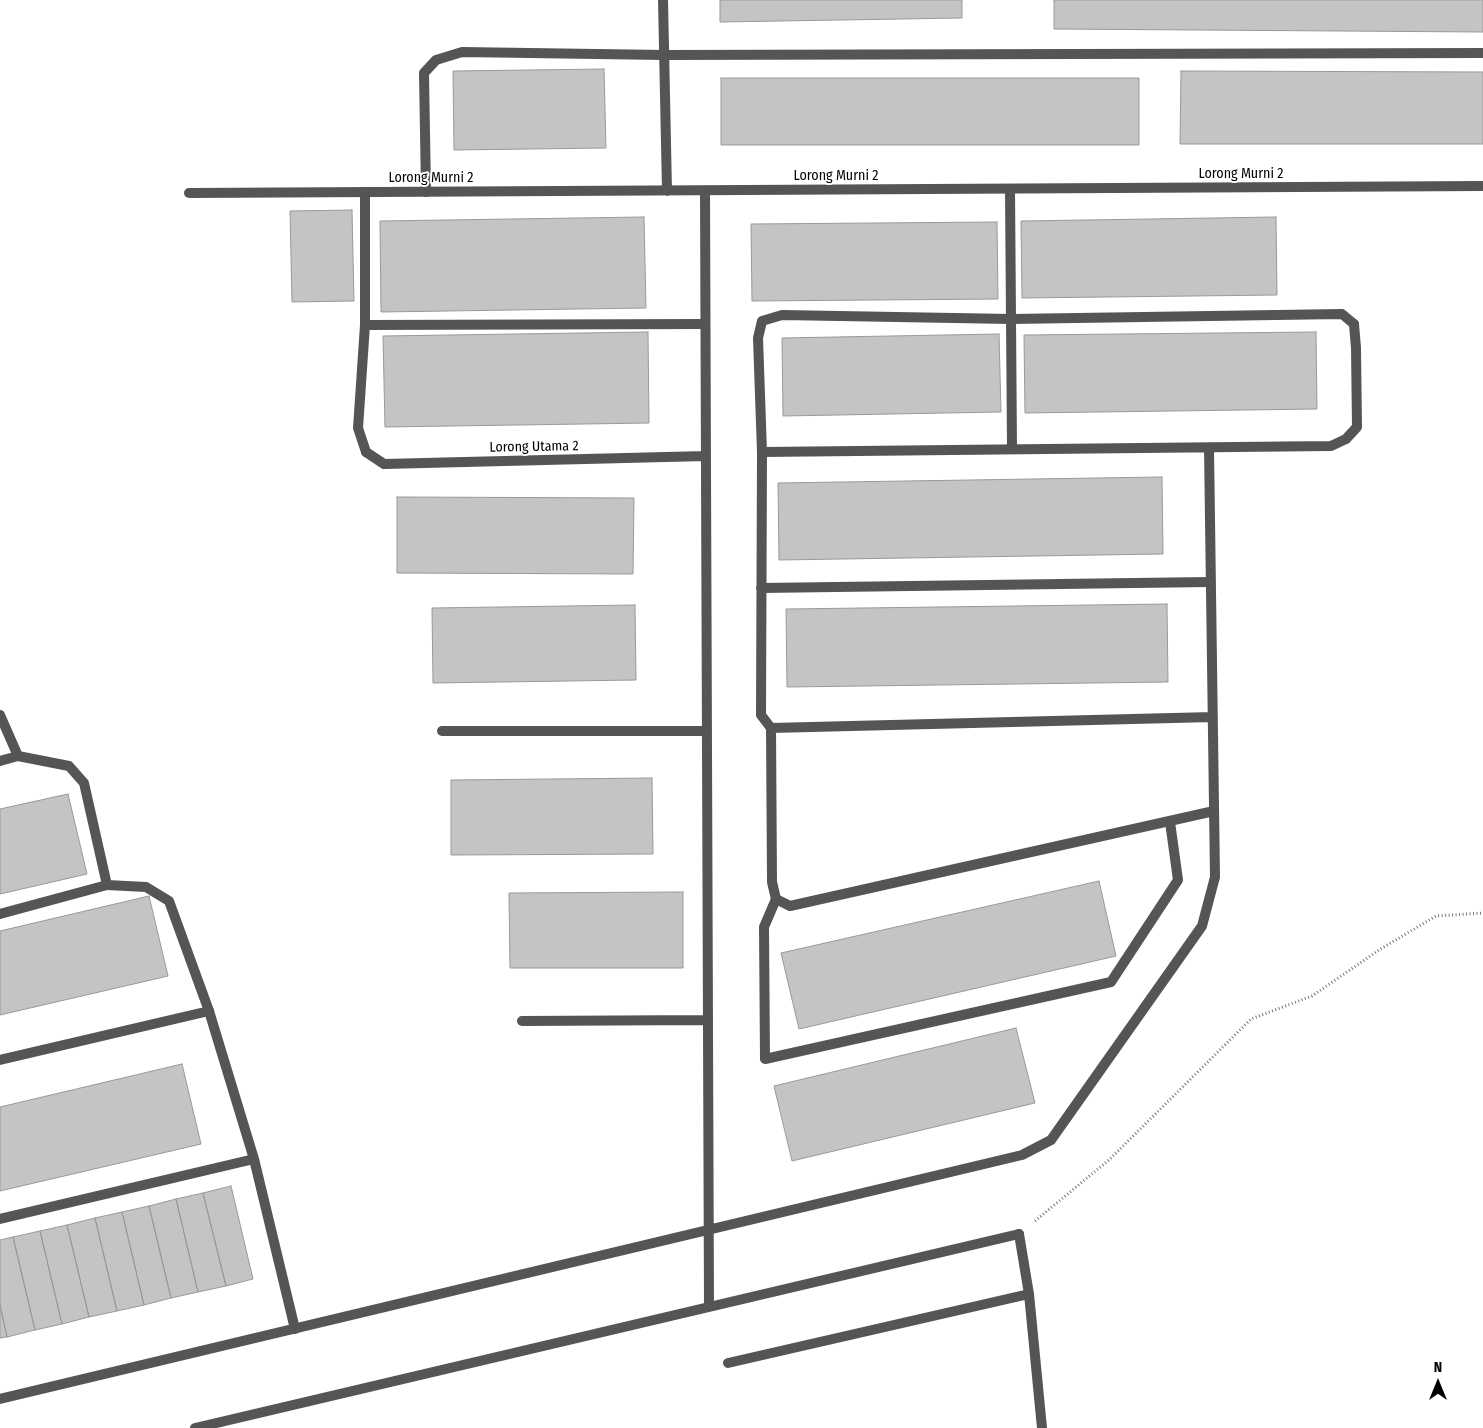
<!DOCTYPE html>
<style>
body{margin:0}
#map{position:relative;width:1483px;height:1428px;overflow:hidden;background:#fff;font-family:"Fira Sans Condensed",sans-serif}
canvas{display:block}
.north{position:absolute;left:1413px;top:1358px;width:50px;height:50px;-webkit-text-stroke:4px #fff;paint-order:stroke;rotate:0deg;font-size:14px;font-weight:700;line-height:20px;text-align:center;color:#000}
.north::after{content:'';display:block;margin:auto;width:18px;height:22px;background:#000;clip-path:polygon(50% 0,100% 100%,50% 72%,0 100%)}
</style>
<div id="map">
<canvas width="1483" height="1428"></canvas>
<div class="north">N</div>
</div>
<script>
const c = document.querySelector('canvas').getContext('2d');
c.lineJoin = 'round';
function paint(path, color) { c.fillStyle = color; c.fill(path, 'evenodd'); }
const poly = rows => new Path2D(rows.map(r => 'M' + r).join(''));
function trace(path, color, width, dash) { c.strokeStyle = color; c.lineWidth = width; c.lineCap = dash ? 'butt' : 'round'; c.setLineDash(dash || []); c.stroke(path); }
function label(font, color, halo, rows, align = 'center') {
  c.font = font + ' "Fira Sans Condensed",sans-serif'; c.lineWidth = 4; c.setLineDash([]); c.textBaseline = 'middle'; c.strokeStyle = halo; c.fillStyle = color; for (const [text, x, y, turn = 0] of rows) {
    c.save(); c.translate(x, y); c.rotate((+turn || 0) * Math.PI / 180); c.textAlign = isNaN(turn) ? turn : align; if (halo) c.strokeText(text, 0, 0); c.fillText(text, 0, 0); c.restore();
  }
}
const building = poly([
 [720,0,962,0,962,18,720,22,720,0],
 [1054,0,1483,0,1483,32,1054,29,1054,0],
 [604,69,606,148,454,150,453,71,604,69],
 [1181,71,1483,72,1483,144,1180,144,1181,71],
 [721,78,1139,78,1139,145,721,145,721,78],
 [352,210,354,301,292,302,290,211,352,210],
 [644,217,646,308,381,312,380,221,644,217],
 [1276,217,1277,295,1022,298,1021,221,1276,217],
 [997,222,998,299,752,301,751,224,997,222],
 [648,332,649,423,385,427,383,336,648,332],
 [1316,332,1317,409,1025,413,1024,335,1316,332],
 [999,334,1001,412,783,416,782,338,999,334],
 [1162,477,1163,554,779,560,778,483,1162,477],
 [397,497,634,498,633,574,397,573,397,497],
 [1167,604,1168,682,787,687,786,609,1167,604],
 [635,605,636,680,433,683,432,608,635,605],
 [652,778,653,854,451,855,451,780,652,778],
 [68,794,87,874,0,894,0,809,68,794],
 [1099,881,1116,956,799,1029,781,953,1099,881],
 [683,892,683,968,510,968,509,893,683,892],
 [149,896,168,976,0,1015,0,931,149,896],
 [1016,1028,1035,1103,792,1161,774,1086,1016,1028],
 [182,1064,201,1144,0,1191,0,1107,182,1064],
 [231,1186,253,1279,226,1286,203,1193,231,1186],
 [203,1193,226,1286,198,1292,176,1199,203,1193],
 [176,1199,198,1292,171,1298,149,1206,176,1199],
 [149,1206,171,1298,144,1305,122,1212,149,1206],
 [122,1212,144,1305,117,1311,95,1218,122,1212],
 [95,1218,117,1311,89,1317,67,1225,95,1218],
 [67,1225,89,1317,62,1324,40,1231,67,1225],
 [40,1231,62,1324,35,1330,13,1237,40,1231],
 [13,1237,35,1330,7,1337,0,1305,0,1240,13,1237],
 [0,1305,7,1337,0,1338,0,1305]
]);
paint(building, '#c4c4c4');
trace(building, '#999', 1);
trace(poly([
 [1035,1221,1110,1159,1251,1019,1312,996,1379,950,1436,916,1483,913]
]), '#777', 3, [1, 2.5]);
trace(poly([
 [1010,189,1012,449],
 [365,192,365,325,358,428,366,452],
 [426,192,424,73,436,60,462,52,664,55,1483,53],
 [365,325,705,324],
 [761,588,1210,582],
 [771,728,761,715,762,452,758,338,762,321,782,315,1011,319,1342,314,1354,324],
 [776,899,764,927,765,1059,1111,982,1178,880,1170,822],
 [0,914,107,885],
 [209,1011,254,1159,295,1329],
 [0,1219,254,1159]
]), '#555', 10);
trace(poly([
 [663,0,667,191],
 [705,191,709,1306],
 [189,193,1483,186],
 [366,452,384,464,706,456],
 [762,452,1331,446,1346,439,1357,427,1356,348,1354,324],
 [0,715,18,756,69,766,84,783,107,885,146,887,169,901,209,1011,0,1060],
 [1213,717,771,728,772,882,776,899,790,906,1214,811],
 [442,731,707,731],
 [0,761,18,756],
 [522,1021,708,1020],
 [1019,1234,1029,1294,1042,1428],
 [728,1363,1029,1294],
 [0,1399,1022,1155,1051,1140,1202,926,1215,877,1209,448]
]), '#555', 10);
trace(poly([
 [195,1428,1019,1234]
]), '#555', 10);
label('14px', '#000', '#fff', [
 ["Lorong Murni 2",1241,174],
 ["Lorong Murni 2",836,176],
 ["Lorong Murni 2",431,178],
 ["Lorong Utama 2",534,447,-1]
]);
</script>
